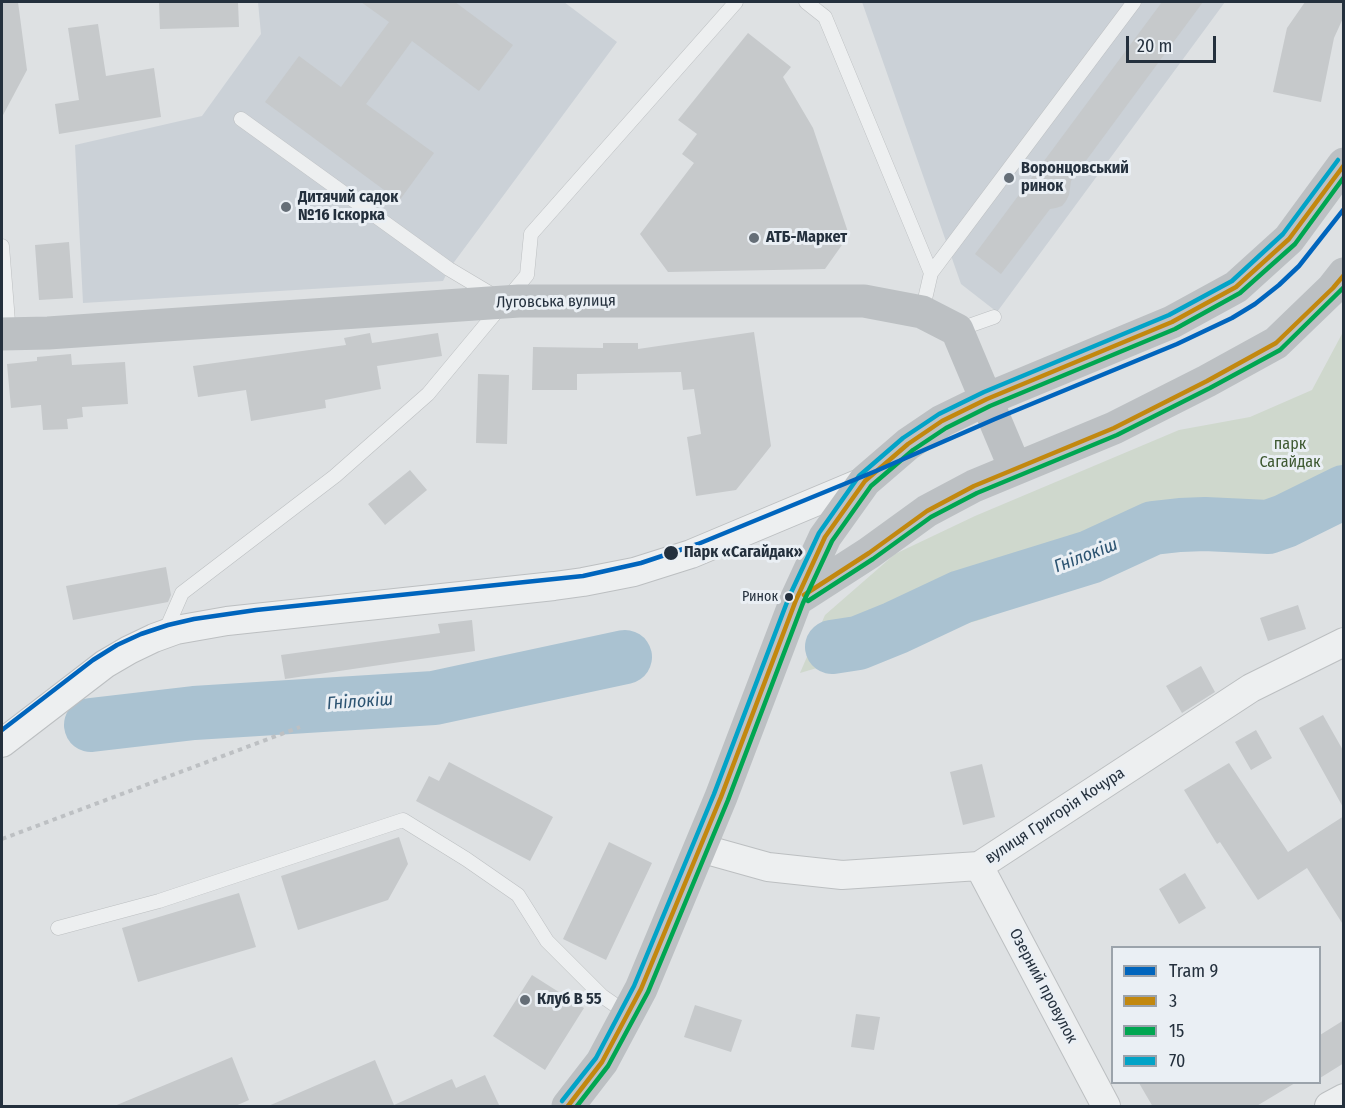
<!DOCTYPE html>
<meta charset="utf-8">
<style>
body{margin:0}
#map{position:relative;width:1345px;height:1108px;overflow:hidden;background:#dee1e3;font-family:"Fira Sans Condensed",sans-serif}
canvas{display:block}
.frame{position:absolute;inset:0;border:3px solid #24303d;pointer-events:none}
.legend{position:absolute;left:1111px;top:946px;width:210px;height:138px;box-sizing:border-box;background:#eaeff4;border:2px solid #9ba3ab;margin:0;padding:8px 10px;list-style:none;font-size:18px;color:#24303d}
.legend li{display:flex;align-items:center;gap:12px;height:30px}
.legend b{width:30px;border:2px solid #9ba3ab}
.scale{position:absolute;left:1126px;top:36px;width:90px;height:27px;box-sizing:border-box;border:3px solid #24303d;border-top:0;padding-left:8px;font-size:18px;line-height:21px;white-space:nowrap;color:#24303d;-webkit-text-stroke:4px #eaeff4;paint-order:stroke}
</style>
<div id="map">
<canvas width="1345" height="1108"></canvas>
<div class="frame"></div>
<ul class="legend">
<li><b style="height:8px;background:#0065bd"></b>Tram 9</li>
<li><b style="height:8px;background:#c2880f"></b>3</li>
<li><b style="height:8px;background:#00a651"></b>15</li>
<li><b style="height:8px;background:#02a3c7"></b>70</li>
</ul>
<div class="scale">20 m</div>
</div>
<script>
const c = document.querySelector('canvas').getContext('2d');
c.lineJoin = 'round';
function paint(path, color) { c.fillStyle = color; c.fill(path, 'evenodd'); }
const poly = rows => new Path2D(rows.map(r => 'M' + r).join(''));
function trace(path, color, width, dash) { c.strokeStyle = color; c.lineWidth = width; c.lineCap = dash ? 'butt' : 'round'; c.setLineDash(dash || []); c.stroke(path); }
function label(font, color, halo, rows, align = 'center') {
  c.font = font + ' "Fira Sans Condensed",sans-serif'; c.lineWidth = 6; c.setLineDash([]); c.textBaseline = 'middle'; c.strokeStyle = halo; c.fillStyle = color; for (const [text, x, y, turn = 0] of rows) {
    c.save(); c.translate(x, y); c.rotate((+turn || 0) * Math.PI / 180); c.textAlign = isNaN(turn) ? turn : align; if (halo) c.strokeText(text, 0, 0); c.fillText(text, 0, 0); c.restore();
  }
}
paint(poly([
 [258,2,564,2,617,42,449,269,443,281,83,303,75,145,202,116,261,34],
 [862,2,1225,2,997,312,961,284]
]), '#cbd1d7');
paint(poly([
 [1343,332,1343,489,1270,515,1180,531,1131,545,986,618,800,673,825,615,895,554,975,516,1179,430,1250,417,1312,390]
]), '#cfd8cd');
trace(poly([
 [832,647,858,643,895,628,961,597,1090,557,1153,528,1180,525,1205,524,1268,527,1285,521,1344,492],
 [91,725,194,713,434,698,625,657]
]), '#aac2d1', 54);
paint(poly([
 [2,2,18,2,27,70,2,117],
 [159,2,238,2,239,27,160,29],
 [361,2,455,2,513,45,479,91,412,41,366,104,434,153,399,201,265,102,299,56,341,87,389,22],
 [1162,2,1203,2,1071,181,1069,195,1066,201,1062,206,1056,208,1050,209,1001,274,975,254],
 [1305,2,1344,2,1344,16,1334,38,1321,102,1273,92,1287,28],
 [98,24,106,76,154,68,161,117,59,134,55,104,79,100,68,28],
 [748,33,791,67,783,77,813,128,849,235,825,269,668,272,640,234,694,163,682,154,697,134,678,120],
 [69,242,73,298,39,300,35,245],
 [754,332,771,446,736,490,696,496,687,437,701,434,694,389,683,390,681,372,577,374,577,390,532,390,533,347,603,348,603,343,638,343,638,349],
 [370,333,372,343,438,333,442,356,377,366,381,389,325,400,326,408,251,421,246,390,198,397,193,366,346,345,344,338],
 [71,354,72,365,125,362,128,404,82,407,83,417,67,419,68,429,43,430,41,405,11,408,7,364,37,361,37,357],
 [478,374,509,375,507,444,476,443],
 [410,470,427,490,385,525,368,504],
 [166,567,171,595,168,602,73,620,66,586],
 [1298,605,1306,629,1268,641,1260,618],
 [472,620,475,651,285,679,281,655,440,633,438,624],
 [1201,666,1215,692,1182,713,1166,686],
 [1323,715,1344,752,1344,809,1299,728],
 [1256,730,1272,758,1251,770,1235,742],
 [449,762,553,817,530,861,416,801,429,776,439,781],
 [1229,763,1288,852,1344,816,1344,926,1307,868,1258,900,1220,842,1217,844,1184,790],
 [982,764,995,817,963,825,950,772],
 [399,837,408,864,388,900,298,930,281,876],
 [609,842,652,863,606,960,563,939],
 [1185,873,1206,908,1179,924,1159,889],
 [239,893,256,947,138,982,122,928],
 [532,975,584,1008,545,1070,493,1036],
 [695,1005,742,1020,731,1052,684,1037],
 [856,1014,880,1017,874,1050,851,1047],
 [1344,1020,1344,1063,1320,1078,1320,1035],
 [232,1057,249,1100,233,1107,112,1107],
 [375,1060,394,1105,452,1079,456,1088,485,1075,500,1107,266,1107],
 [1139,1083,1295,1083,1255,1107,1153,1107]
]), '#c6c9cb');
const lane = poly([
 [806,2,825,17,931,273,922,312],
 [241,119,449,269,496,297],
 [2,246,9,334],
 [931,273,1134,2],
 [957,330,994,317],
 [162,631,168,625,182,593,335,476,428,394,527,275,531,234,736,2],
 [58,928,159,901,403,820,466,859,518,895,547,941,602,996,628,1014]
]);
const street = poly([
 [2,743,105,664,129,650,154,638,176,630,227,621,554,586,583,582,634,572,691,554,865,481],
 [700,848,768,867,842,875,979,866,1251,688,1344,642],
 [979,866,1106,1106],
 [1329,1106,1344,1098]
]);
trace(lane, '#bcbfc1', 15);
trace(street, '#bcbfc1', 30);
trace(poly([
 [2,839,300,727]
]), '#bdc0c3', 4, [4.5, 4.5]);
trace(lane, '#edeff0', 14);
trace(street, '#edeff0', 28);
trace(poly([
 [2,334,48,333,519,301,864,301,922,312,957,330,1015,468],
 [796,600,869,553,927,511,974,486,1114,428,1207,381,1276,343,1333,288,1344,274],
 [568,1106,602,1062,641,989,721,797,796,600,825,537,865,481,908,444,942,421,987,399,1172,322,1236,287,1289,239,1344,164]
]), '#bcc0c3', 33);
trace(poly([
 [804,595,869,553,927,511,974,486,1114,428,1207,381,1276,343,1333,288,1344,275],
 [568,1106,602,1062,641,989,721,797,796,600,825,537,865,481,908,444,942,421,987,399,1172,322,1236,287,1289,239,1344,165]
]), '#c2880f', 4.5);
trace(poly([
 [808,601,873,559,931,517,977,493,1117,435,1210,388,1280,350,1344,287],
 [577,1106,608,1066,648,992,728,800,803,603,832,541,871,486,913,450,946,428,990,406,1175,329,1240,293,1295,244,1344,177]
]), '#00a651', 4.5);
trace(poly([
 [562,1101,596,1058,634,986,714,794,789,597,819,533,859,476,903,438,939,414,984,392,1169,315,1232,281,1283,234,1338,160]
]), '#02a3c7', 4.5);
trace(poly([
 [2,730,93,660,117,645,141,634,168,625,194,619,256,610,583,576,641,563,698,544,876,471,995,419,1177,344,1232,318,1255,304,1279,285,1299,266,1344,209]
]), '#0065bd', 4.5);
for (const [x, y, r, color] of [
 [1009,178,6,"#656e77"],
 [286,207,6,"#656e77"],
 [754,238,6,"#656e77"],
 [671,553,8,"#24303d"],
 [789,597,5,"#24303d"],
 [525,1000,6,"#656e77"]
]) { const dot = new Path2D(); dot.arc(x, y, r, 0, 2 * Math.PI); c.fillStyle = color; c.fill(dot); trace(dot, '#eaeff4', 2); }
label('14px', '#24303d', '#eaeff4', [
 ["Ринок",778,597]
], 'right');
label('bold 16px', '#24303d', '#eaeff4', [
 ["Воронцовський",1021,169],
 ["ринок",1021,187],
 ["Дитячий садок",298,198],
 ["№16 Іскорка",298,216],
 ["АТБ-Маркет",766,238],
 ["Клуб В 55",537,1000]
], 'left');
label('16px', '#24303d', '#eaeff4', [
 ["Луговська вулиця",556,302,-1],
 ["вулиця Григорія Кочура",1055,816,-33],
 ["Озерний провулок",1043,986,62]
]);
label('16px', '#3e5931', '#eaeff4', [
 ["парк",1290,445],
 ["Сагайдак",1290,463]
]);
label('bold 16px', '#24303d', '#eaeff4', [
 ["Парк «Сагайдак»",684,553]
], 'left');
label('italic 18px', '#2d5472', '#eaeff4', [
 ["Гнілокіш",1086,556,-21],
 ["Гнілокіш",360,702,-4]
]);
</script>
